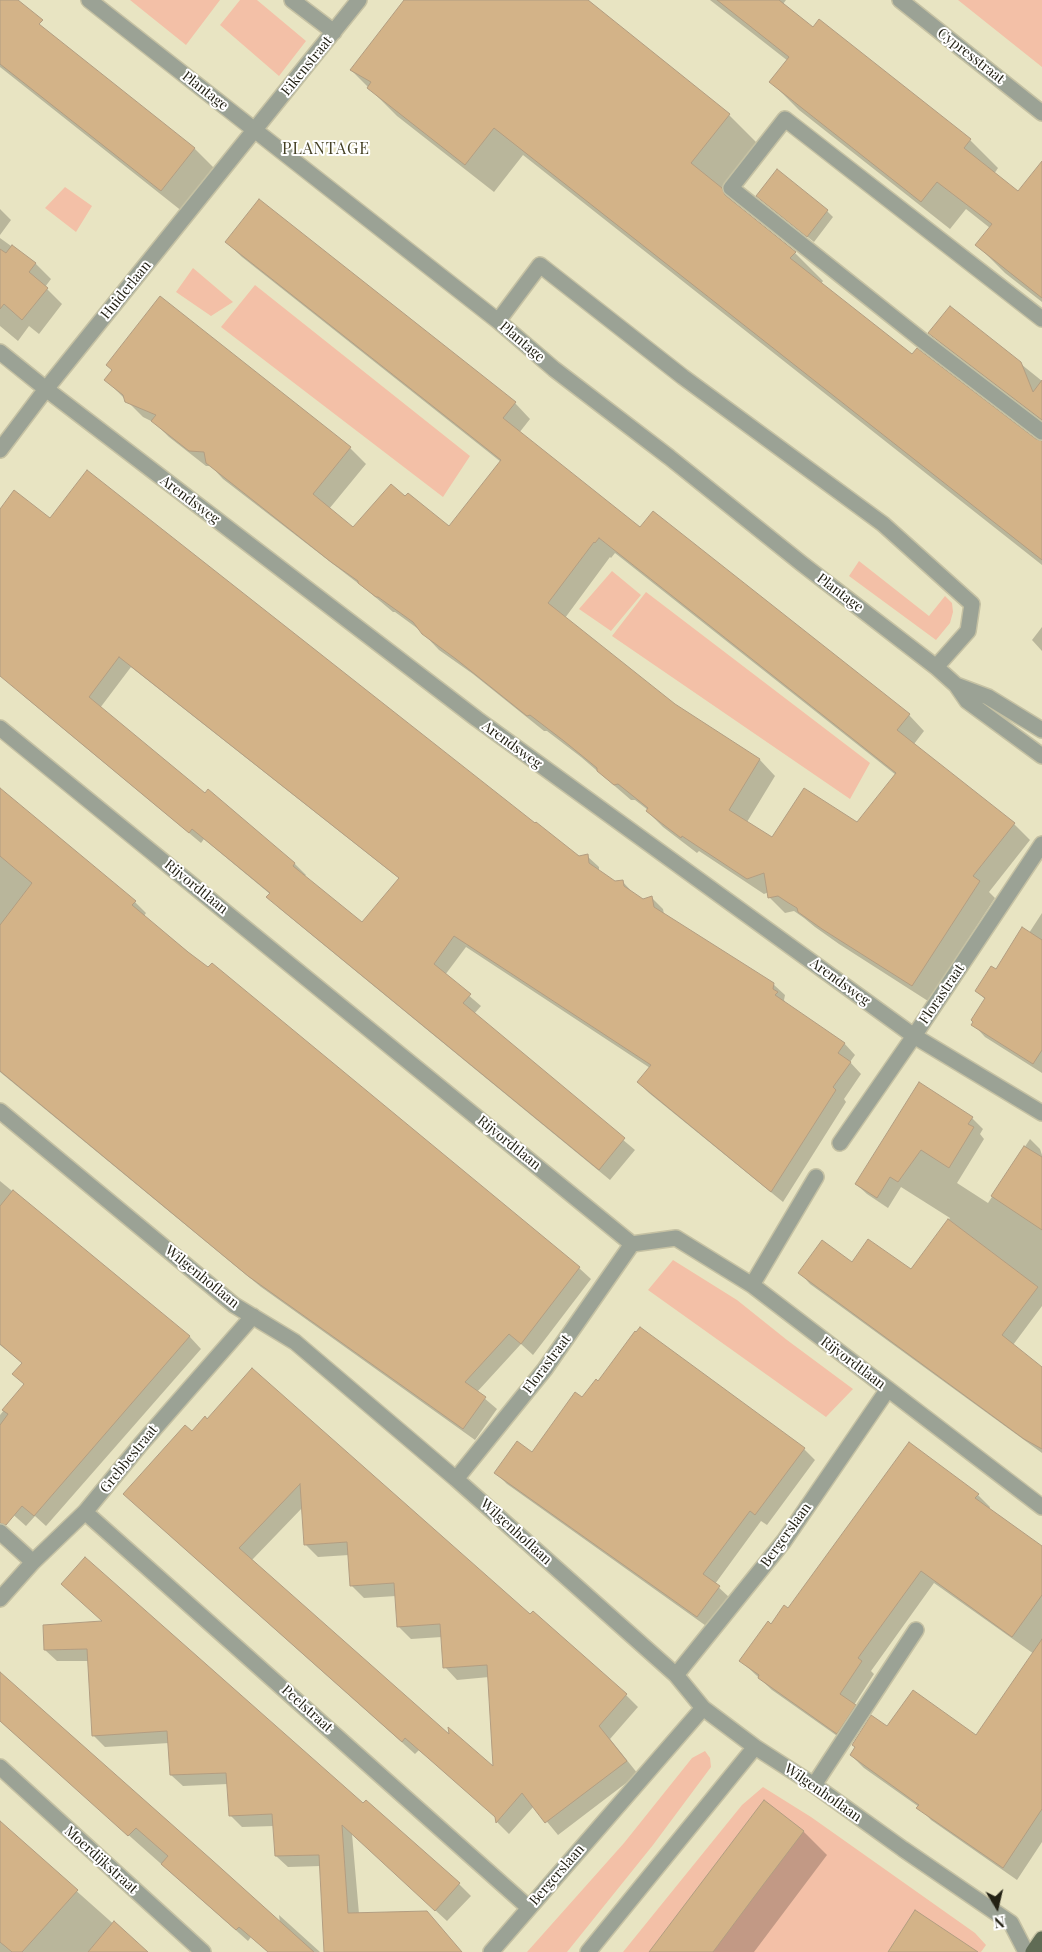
<!DOCTYPE html>
<style>
body{margin:0}
#map{position:relative;width:1042px;height:1952px;overflow:hidden;background:#e8e4c2;font-family:"Playfair Display",serif}
canvas{display:block}
.north{position:absolute;left:972px;top:1882px;width:50px;height:50px;-webkit-text-stroke:4px #fff;paint-order:stroke;rotate:171deg;font-size:14px;font-weight:700;line-height:20px;text-align:center;color:#232114}
.north::after{content:'';display:block;margin:auto;width:18px;height:22px;background:#232114;clip-path:polygon(50% 0,100% 100%,50% 72%,0 100%)}
</style>
<div id="map">
<canvas width="1042" height="1952"></canvas>
<div class="north">N</div>
</div>
<script>
const c = document.querySelector('canvas').getContext('2d');
c.lineJoin = 'round';
function paint(path, color) { c.fillStyle = color; c.fill(path, 'evenodd'); }
const poly = rows => new Path2D(rows.map(r => 'M' + r).join(''));
function trace(path, color, width, dash) { c.strokeStyle = color; c.lineWidth = width; c.lineCap = dash ? 'butt' : 'round'; c.setLineDash(dash || []); c.stroke(path); }
function label(font, color, halo, rows, align = 'center') {
  c.font = font + ' "Playfair Display",serif'; c.lineWidth = 4; c.setLineDash([]); c.textBaseline = 'middle'; c.strokeStyle = halo; c.fillStyle = color; for (const [text, x, y, turn = 0] of rows) {
    c.save(); c.translate(x, y); c.rotate((+turn || 0) * Math.PI / 180); c.textAlign = isNaN(turn) ? turn : align; if (halo) c.strokeText(text, 0, 0); c.fillText(text, 0, 0); c.restore();
  }
}
paint(poly([
 [130,0,220,0,186,45],
 [240,0,257,0,306,41,279,76,220,25],
 [958,0,1042,0,1042,67],
 [65,187,92,206,76,232,45,208],
 [193,268,233,302,211,316,176,292],
 [255,285,470,456,443,497,221,327],
 [859,561,929,616,945,596,952,603,953,612,950,623,936,640,849,576],
 [612,571,641,595,611,631,579,609],
 [646,592,870,763,850,799,612,636],
 [673,1260,737,1300,787,1340,853,1389,826,1417,648,1290],
 [705,1751,710,1758,711,1767,653,1845,567,1952,527,1952,624,1843,692,1758],
 [763,1787,811,1817,975,1933,986,1945,981,1952,623,1952,742,1805]
]), '#f3c0a7');
paint(poly([
 [0,0,6,0,195,149,216,170,183,212,0,67],
 [406,0,586,0,729,115,757,143,721,189,744,212,795,253,823,281,821,284,912,356,1036,441,1042,442,1042,565,523,155,494,192,397,116,351,70],
 [710,0,786,0,783,4,813,28,970,140,998,168,994,174,1018,193,1042,197,1042,302,1005,273,977,245,990,228,966,209,950,229,799,110,771,82,788,61],
 [763,202,827,211,833,217,814,242],
 [0,209,11,220,0,235],
 [0,238,36,264,51,279,45,287,62,304,39,334,29,326,18,341,0,326],
 [226,242,515,403,530,419,519,433,640,529,909,715,924,731,914,744,1014,824,1030,840,989,892,995,898,928,1001,839,944,815,927,804,918,794,911,785,913,769,897,769,892,764,894,699,851,697,853,663,827,647,811,648,810,635,800,631,800,581,757,547,731,544,731,473,674,439,650,421,631,395,612,393,612,368,591,223,479,211,466,206,466,169,437,155,423,143,417,106,380,160,298,350,448,366,464,329,509,354,528,406,498,449,528,501,462,242,257],
 [615,553,896,775,857,823,772,839,747,822,775,776,760,760,674,705,565,618,610,557,611,558],
 [950,307,1042,381,1042,425,958,361,930,333],
 [0,510,50,519,535,825,579,857,587,856,599,867,599,872,615,882,622,881,634,894,643,901,652,898,663,909,664,914,773,984,785,995,784,1000,787,1005,844,1043,855,1055,850,1062,861,1074,844,1099,846,1102,783,1202,649,1093,638,1082,650,1068,466,947,445,975,481,1006,474,1014,635,1150,610,1180,279,908,270,894,204,839,201,843,25,697,0,671],
 [131,667,400,879,362,924,304,877,306,875,295,864,208,791,205,795,100,708],
 [1042,627,1042,651,1032,640],
 [0,790,135,902,146,913,144,916,188,952,579,1268,591,1279,533,1355,521,1344,477,1392,497,1409,475,1440,261,1287,0,1072],
 [1042,913,1042,1073,985,1037,973,1024,986,1000,976,991,1029,933],
 [972,1118,983,1129,980,1134,984,1139,957,1183,988,1203,1030,1139,1040,1149,1042,1155,1042,1306,1013,1345,1042,1376,1042,1453,810,1284,800,1273,852,1264,911,1270,950,1218,901,1187,888,1208,867,1194,856,1184],
 [0,1181,190,1337,201,1349,46,1526,35,1516,26,1526,0,1503,0,1415,25,1385,14,1374,23,1363,0,1345],
 [582,1399,804,1449,815,1460,767,1525,761,1521,715,1584,730,1598,709,1628,507,1484,496,1473,532,1454],
 [205,1418,530,1616,626,1695,638,1707,610,1739,638,1774,558,1835,534,1806,509,1834,497,1822,497,1818,419,1750,415,1754,138,1507,192,1433],
 [303,1507,306,1545,318,1557,349,1555,352,1586,364,1598,396,1596,398,1626,411,1639,442,1637,445,1667,457,1680,489,1677,494,1769,450,1737,251,1561],
 [978,1495,990,1507,989,1510,1042,1548,1042,1842,1017,1880,931,1820,919,1807,864,1768,851,1755,887,1728,977,1737,1034,1654,934,1583,871,1671,874,1674,854,1705,868,1718,850,1745,772,1690,741,1661,771,1625,788,1609],
 [104,1622,363,1805,366,1801,459,1884,471,1896,447,1921,352,1834,359,1914,462,1952,325,1952,321,1866,288,1867,276,1856,274,1826,242,1827,230,1815,228,1784,183,1786,171,1775,169,1743,105,1747,94,1736,89,1661,57,1661,45,1650],
 [0,1674,280,1923,279,1915,320,1952,268,1952,251,1937,248,1941,0,1721],
 [764,1802,804,1832,827,1855,754,1952,651,1952],
 [0,1823,145,1952,0,1952]
]), '#0003');
const building = poly([
 [0,0,18,0,43,20,39,24,195,148,161,191,0,64,0,0],
 [404,0,588,0,730,114,691,163,722,188,725,195,796,252,790,258,912,354,917,348,1036,439,1042,441,1042,560,494,128,465,165,367,88,371,82,350,70,404,0],
 [717,0,779,0,813,27,819,19,971,139,964,148,1018,191,1042,161,1042,298,975,245,992,224,937,182,921,202,769,82,789,57,717,0],
 [777,169,828,210,807,237,756,196,777,169],
 [259,199,516,402,503,418,640,527,653,511,910,714,897,730,1015,823,973,876,980,881,912,986,822,929,798,912,797,908,787,902,778,896,768,898,764,873,747,879,682,836,681,838,660,822,646,811,648,808,618,784,614,785,597,771,597,768,564,741,530,715,527,716,456,659,422,634,413,622,378,597,376,597,358,583,358,581,331,562,206,463,204,452,189,451,151,421,156,415,125,402,123,395,104,380,112,370,106,365,160,296,351,447,313,494,353,527,391,484,405,496,408,493,449,526,501,460,225,242,259,199],
 [599,538,896,773,857,822,804,788,772,837,729,810,760,759,675,704,548,603,594,542,595,543,599,538],
 [12,245,36,263,29,272,48,288,22,320,4,304,0,309,0,249,6,253,12,245],
 [950,306,1021,362,1033,392,1042,380,1042,420,928,333,950,306],
 [87,470,535,823,536,822,579,856,588,854,589,863,615,881,623,880,624,886,643,899,652,896,654,907,774,983,773,989,778,992,775,995,845,1043,838,1053,851,1062,833,1087,836,1090,771,1192,637,1082,651,1065,454,936,434,964,471,994,463,1003,625,1138,599,1170,266,897,270,893,192,829,189,833,0,676,0,509,14,490,50,518,87,470],
 [119,657,399,878,362,922,293,866,295,863,208,789,205,793,89,697,119,657],
 [0,788,136,901,132,905,188,952,208,967,212,963,580,1267,521,1344,509,1334,465,1382,486,1397,463,1429,248,1276,0,1071,0,925,32,883,0,856,0,788],
 [1022,927,1042,940,1042,1050,1033,1064,971,1025,973,1022,971,1020,985,998,975,991,991,966,996,969,1022,927],
 [919,1082,973,1117,968,1124,974,1127,949,1168,921,1150,898,1182,890,1177,877,1198,855,1184,919,1082],
 [1024,1146,1042,1157,1042,1230,991,1196,1024,1146],
 [13,1190,190,1336,34,1516,22,1506,6,1525,0,1523,0,1425,8,1414,2,1410,24,1384,12,1374,22,1363,0,1344,0,1206,13,1190],
 [948,1219,1038,1287,1002,1335,1042,1367,1042,1449,1024,1439,798,1273,822,1240,852,1262,868,1239,911,1269,948,1219],
 [640,1327,805,1448,755,1515,750,1511,703,1574,720,1586,697,1617,494,1473,517,1441,532,1452,575,1392,582,1397,596,1379,598,1381,635,1331,636,1332,640,1327],
 [252,1368,530,1614,533,1611,627,1694,599,1726,627,1761,545,1823,522,1793,496,1823,495,1817,428,1758,405,1738,402,1742,123,1494,185,1425,192,1431,205,1416,207,1419,252,1368],
 [300,1484,304,1545,347,1542,350,1586,394,1583,397,1627,440,1624,443,1668,487,1665,493,1766,448,1727,449,1734,239,1548,300,1484],
 [909,1442,979,1494,975,1498,1042,1546,1042,1595,1012,1637,921,1571,858,1658,862,1661,840,1694,856,1705,837,1734,758,1678,759,1675,739,1661,768,1621,771,1624,784,1605,788,1608,909,1442],
 [85,1557,363,1803,366,1800,460,1883,435,1911,342,1825,348,1913,427,1911,462,1952,324,1952,319,1855,275,1856,272,1814,229,1816,226,1773,170,1775,167,1731,92,1736,87,1649,44,1650,43,1625,102,1621,61,1584,85,1557],
 [1042,1639,1042,1809,1003,1868,916,1808,919,1805,850,1755,855,1747,852,1745,871,1715,887,1726,913,1690,976,1735,1042,1639],
 [0,1672,213,1861,314,1952,268,1952,239,1927,236,1930,161,1864,168,1856,136,1828,128,1836,0,1721,0,1672],
 [764,1800,804,1831,757,1893,713,1952,649,1952,764,1800],
 [0,1821,78,1890,22,1952,12,1952,0,1942,0,1821],
 [915,1910,978,1952,888,1952,915,1910],
 [114,1921,148,1952,88,1952,114,1921]
]);
paint(building, '#d3b388');
trace(building, '#b29d81', 1);
const minor = poly([
 [89,0,498,321,554,369,669,457,801,563,936,667,956,685,967,701,1042,756],
 [292,0,334,32],
 [900,0,1042,113],
 [1042,319,785,119,731,188,923,341,1042,432],
 [498,321,540,265,683,377,883,524,972,604,968,631,936,667],
 [0,352,46,389,477,719,914,1036,1042,1113],
 [0,450,46,389,359,0],
 [956,685,988,697,1042,730],
 [0,728,632,1244,676,1238,752,1285,1042,1507],
 [0,1111,234,1305,295,1342,456,1479,676,1675,703,1708,755,1747,814,1785,903,1849,1011,1923,1026,1952],
 [840,1143,914,1036,1042,844],
 [752,1285,816,1177],
 [456,1479,545,1369,632,1244],
 [85,1512,528,1907],
 [0,1532,33,1562],
 [0,1599,33,1562,85,1512,141,1444,253,1316],
 [676,1675,784,1541,888,1389],
 [0,1767,203,1952],
 [814,1785,916,1630],
 [491,1952,703,1708],
 [588,1952,755,1747]
]);
const major = poly([
 [1033,1952,1042,1939]
]);
trace(minor, '#c5c1a3', 18);
trace(major, '#c5c1a3', 18);
trace(minor, '#9ba295', 15);
trace(major, '#606c55', 15);
label('14px', '#232114', '#fff', [
 ["Cypresstraat",971,56,38],
 ["Eikenstraat",307,66,-51],
 ["Plantage",205,91,38],
 ["Huiderlaan",126,290,-51],
 ["Plantage",522,342,40],
 ["Arendsweg",190,500,37],
 ["Plantage",840,593,37],
 ["Arendsweg",512,745,36],
 ["Rijvordtlaan",196,887,39],
 ["Arendsweg",840,982,36],
 ["Florastraat",942,994,-56],
 ["Rijvordtlaan",509,1143,39],
 ["Wilgenhoflaan",202,1277,39],
 ["Rijvordtlaan",853,1363,37],
 ["Florastraat",547,1364,-53],
 ["Grebbestraat",129,1459,-51],
 ["Wilgenhoflaan",516,1532,42],
 ["Bergerslaan",786,1535,-54],
 ["Peelstraat",307,1709,42],
 ["Wilgenhoflaan",823,1793,35],
 ["Moerdijkstraat",101,1860,42],
 ["Bergerslaan",557,1875,-49]
]);
c.letterSpacing = '1px';
label('16px', '#433f22', '#fff', [
 ["PLANTAGE",326,149]
]);
c.letterSpacing = '0px';
</script>
